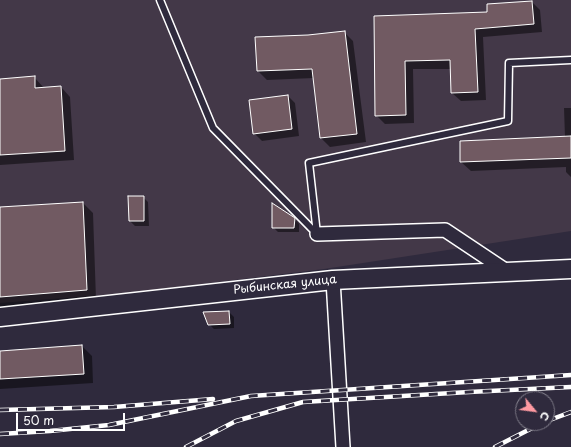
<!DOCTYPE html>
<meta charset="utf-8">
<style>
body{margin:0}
#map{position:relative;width:571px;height:447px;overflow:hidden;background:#2f2a3d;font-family:"Playpen Sans",sans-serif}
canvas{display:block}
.north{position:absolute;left:515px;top:391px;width:40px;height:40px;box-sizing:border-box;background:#2f2a3d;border:1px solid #827f8b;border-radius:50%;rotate:119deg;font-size:11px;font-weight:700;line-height:16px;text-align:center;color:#fff}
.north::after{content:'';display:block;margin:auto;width:14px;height:18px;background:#ff9aa2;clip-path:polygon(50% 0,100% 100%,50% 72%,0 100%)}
.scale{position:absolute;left:16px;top:413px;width:109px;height:18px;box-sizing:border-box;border:2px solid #fff;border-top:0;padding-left:5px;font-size:12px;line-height:14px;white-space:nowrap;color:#fff;-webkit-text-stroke:3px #2f2a3d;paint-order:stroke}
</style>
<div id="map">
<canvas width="571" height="447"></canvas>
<div class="north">С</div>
<div class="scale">50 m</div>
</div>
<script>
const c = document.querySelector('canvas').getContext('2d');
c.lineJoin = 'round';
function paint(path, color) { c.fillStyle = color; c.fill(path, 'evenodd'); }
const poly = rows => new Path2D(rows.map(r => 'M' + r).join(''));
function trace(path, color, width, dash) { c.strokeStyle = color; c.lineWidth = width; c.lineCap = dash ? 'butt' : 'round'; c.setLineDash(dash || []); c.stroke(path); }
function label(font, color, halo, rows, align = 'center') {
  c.font = font + ' "Playpen Sans",sans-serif'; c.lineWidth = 3.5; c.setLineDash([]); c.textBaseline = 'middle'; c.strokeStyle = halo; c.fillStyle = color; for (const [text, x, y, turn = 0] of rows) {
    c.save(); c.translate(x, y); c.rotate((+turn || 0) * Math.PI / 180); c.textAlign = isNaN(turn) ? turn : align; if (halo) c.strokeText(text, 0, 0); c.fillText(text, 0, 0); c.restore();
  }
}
paint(poly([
 [0,0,571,0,571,231,324,269,129,293,0,303]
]), '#433848');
paint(poly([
 [532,2,540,10,542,32,483,37,486,100,461,101,452,93,451,69,413,69,414,123,385,124,376,115,375,17,488,13],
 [344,32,353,41,366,142,330,147,321,138,314,78,267,80,258,71,308,36],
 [34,77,44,88,61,87,70,97,74,160,0,165,0,80],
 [288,96,295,103,299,136,262,141,254,133],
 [564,108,571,108,571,177,566,172,566,167,471,171,461,162,461,142,565,138],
 [143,197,148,202,149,226,135,226,130,221],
 [83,203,93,213,96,299,0,307,0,208],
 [292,216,299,224,299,232,278,232,273,227],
 [229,312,234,317,234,328,214,329,209,324],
 [82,346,92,356,93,383,0,389,0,352]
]), '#0007');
const building = poly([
 [532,1,534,24,475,29,478,92,451,93,450,60,405,61,406,115,375,116,374,16,487,12,487,4,532,1],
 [345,31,357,134,320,138,312,69,257,71,255,37,308,35,345,31],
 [35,76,35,88,61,86,65,151,0,155,0,79,35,76],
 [288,95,292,129,253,134,249,100,288,95],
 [571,136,571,158,460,162,460,141,571,136],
 [128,196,144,196,144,221,129,221,128,196],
 [83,202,87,290,0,297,0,207,83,202],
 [272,203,295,218,294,228,272,228,272,203],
 [229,311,230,324,208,325,203,312,229,311],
 [82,345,84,374,0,379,0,351,82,345]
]);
paint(building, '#715a62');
trace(building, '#fff', 1);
const lane = poly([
 [160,0,213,128,317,234],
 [317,234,309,163,508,121,509,63,571,60]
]);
const street = poly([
 [317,234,445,230,508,272],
 [333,280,343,447]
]);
const secondary = poly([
 [0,317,333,280,571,269]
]);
trace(lane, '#fff', 9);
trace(street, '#fff', 16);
trace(secondary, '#fff', 21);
trace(lane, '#2f2a3d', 6);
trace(street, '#2f2a3d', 13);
trace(secondary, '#2f2a3d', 18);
const rail = poly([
 [0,410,114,407,213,399],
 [547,421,571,412],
 [0,434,50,431,109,425,251,396,571,375],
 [186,447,236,421,303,402,469,392,571,387],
 [495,447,542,423]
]);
trace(rail, '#fff', 4.5);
trace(rail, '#2f2a3d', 3, [9]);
label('12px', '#fff', '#2f2a3d', [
 ["Рыбинская улица",285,285,-6]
]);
</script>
